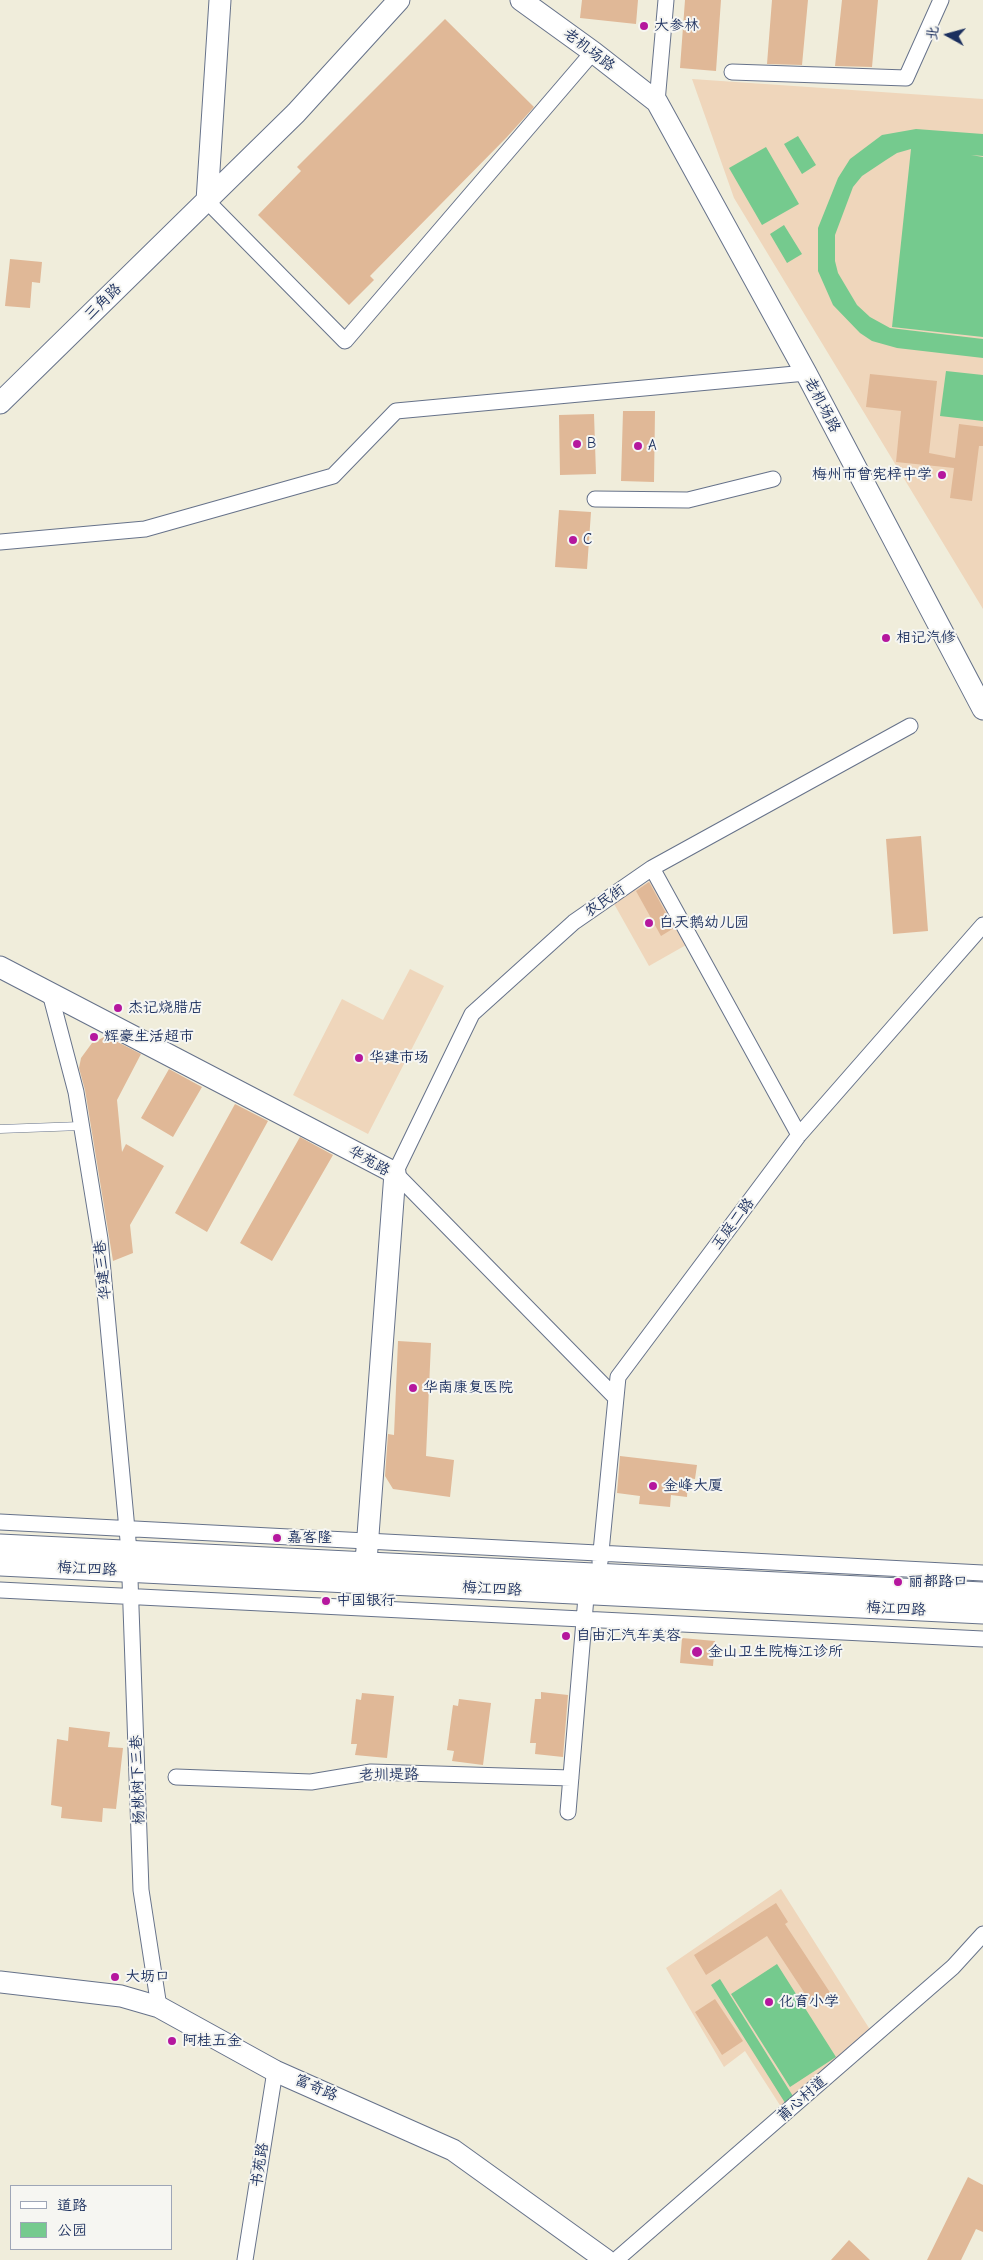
<!DOCTYPE html>
<meta charset="utf-8">
<style>
body{margin:0}
#map{position:relative;width:983px;height:2260px;overflow:hidden;background:#f0eddb;font-family:"Comic Neue","LXGW WenKai TC",sans-serif}
canvas{display:block}
.legend{position:absolute;left:10px;top:2185px;width:162px;height:65px;box-sizing:border-box;background:#f6f6f2;border:1px solid #9ea6b7;margin:0;padding:6px 9px;list-style:none;font-size:15px;color:#1b2f5e}
.legend li{display:flex;align-items:center;gap:10px;height:25px}
.legend b{width:25px;border:1px solid #9ea6b7}
.north{position:absolute;left:923px;top:10px;width:50px;height:50px;-webkit-text-stroke:4px #f6f6f2;paint-order:stroke;rotate:277deg;font-size:14px;font-weight:700;line-height:20px;text-align:center;color:#1b2f5e}
.north::after{content:'';display:block;margin:auto;width:18px;height:22px;background:#1b2f5e;clip-path:polygon(50% 0,100% 100%,50% 72%,0 100%)}
</style>
<div id="map">
<canvas width="983" height="2260"></canvas>
<ul class="legend">
<li><b style="height:6px;background:#fff"></b>道路</li>
<li><b style="height:14px;background:#75ca8e"></b>公园</li>
</ul>
<div class="north">北</div>
</div>
<script>
const c = document.querySelector('canvas').getContext('2d');
c.lineJoin = 'round';
function paint(path, color) { c.fillStyle = color; c.fill(path, 'evenodd'); }
const poly = rows => new Path2D(rows.map(r => 'M' + r).join(''));
function trace(path, color, width, dash) { c.strokeStyle = color; c.lineWidth = width; c.lineCap = dash ? 'butt' : 'round'; c.setLineDash(dash || []); c.stroke(path); }
function label(font, color, halo, rows, align = 'center') {
  c.font = font + ' "Comic Neue","LXGW WenKai TC",sans-serif'; c.lineWidth = 4; c.setLineDash([]); c.textBaseline = 'middle'; c.strokeStyle = halo; c.fillStyle = color; for (const [text, x, y, turn = 0] of rows) {
    c.save(); c.translate(x, y); c.rotate((+turn || 0) * Math.PI / 180); c.textAlign = isNaN(turn) ? turn : align; if (halo) c.strokeText(text, 0, 0); c.fillText(text, 0, 0); c.restore();
  }
}
paint(poly([
 [692,79,983,99,983,609,734,198],
 [650,881,686,945,649,966,613,902],
 [410,969,444,986,368,1134,293,1095,342,999,383,1020],
 [781,1889,874,2036,785,2113,745,2051,724,2067,666,1968]
]), '#efd6bb');
paint(poly([
 [916,129,983,134,983,156,971,155,983,157,983,337,892,327,911,149,897,153,886,160,862,176,853,187,835,235,835,261,838,273,857,305,870,317,890,328,983,339,983,358,897,348,872,341,860,333,833,305,818,271,818,228,838,178,850,159,882,135],
 [798,136,816,165,802,174,784,144],
 [766,147,799,204,762,225,729,168],
 [784,225,802,254,787,263,770,234],
 [946,371,983,375,983,421,940,416],
 [777,1964,836,2057,790,2087,731,1994],
 [720,1979,796,2101,787,2106,711,1985]
]), '#75ca8e');
paint(poly([
 [582,0,638,0,636,24,580,18],
 [685,0,721,0,716,71,680,68],
 [772,0,808,0,802,65,767,64],
 [842,0,878,0,872,67,835,66],
 [445,19,534,107,507,137,370,276,374,280,349,305,258,215,301,171,297,167],
 [10,259,42,262,40,283,32,282,30,308,5,306],
 [870,374,937,381,929,453,955,458,959,424,983,427,983,446,979,446,972,501,950,498,954,468,896,462,901,411,866,407],
 [623,411,655,411,654,482,621,481],
 [594,414,596,474,560,475,559,415],
 [559,510,591,512,587,569,555,567],
 [921,836,928,931,893,934,886,839],
 [649,882,674,928,661,936,636,891],
 [106,1036,141,1054,117,1100,122,1152,126,1144,164,1166,130,1225,133,1253,113,1261,85,1090,79,1068,81,1058,92,1043],
 [169,1069,202,1087,173,1137,141,1118],
 [235,1104,268,1121,207,1232,175,1213],
 [300,1137,333,1155,272,1261,240,1243],
 [398,1341,431,1343,426,1456,454,1460,450,1497,393,1489,385,1476,388,1434,394,1435],
 [620,1456,697,1465,695,1479,688,1478,687,1497,671,1495,670,1507,639,1504,640,1496,617,1493],
 [682,1638,715,1641,713,1666,680,1663],
 [541,1692,568,1695,563,1757,535,1754,536,1743,530,1743,535,1699,541,1699],
 [362,1693,394,1696,387,1758,355,1755,357,1744,351,1744,356,1699,361,1700],
 [459,1699,491,1703,483,1765,452,1761,454,1751,447,1750,453,1705,458,1706],
 [69,1727,110,1732,108,1747,123,1748,116,1809,103,1808,102,1822,61,1818,62,1807,51,1805,57,1739,68,1741],
 [776,1903,788,1922,785,1924,833,1997,815,2009,767,1936,706,1975,694,1955],
 [715,1999,743,2041,722,2055,695,2012],
 [968,2177,983,2185,983,2232,976,2229,961,2260,927,2260],
 [849,2240,870,2260,831,2260]
]), '#e0b897');
const lane = poly([
 [0,1129,81,1126]
]);
const street = poly([
 [732,72,906,78,941,0],
 [657,102,666,0],
 [207,201,345,341,593,52],
 [595,499,688,500,773,479],
 [0,542,145,529,333,476,396,411,806,373],
 [652,868,799,1135],
 [50,993,76,1092,100,1239,129,1551,141,1890,159,2007],
 [616,1398,395,1173,472,1014,574,922,652,868,910,726],
 [0,1522,983,1573],
 [600,1562,618,1377,799,1135,983,925],
 [0,1590,983,1639],
 [176,1777,311,1782,371,1772,571,1778],
 [568,1812,587,1585],
 [245,2260,275,2071],
 [616,2260,953,1967,983,1934]
]);
const secondary = poly([
 [521,0,593,52,657,102,806,373,983,709],
 [207,201,220,0],
 [0,403,296,113,399,0],
 [0,967,395,1173,366,1562],
 [0,1545,983,1593],
 [0,1565,983,1613],
 [0,1982,121,1996,159,2007,275,2071,453,2150,606,2260]
]);
trace(lane, '#66728a', 9);
trace(street, '#66728a', 17);
trace(secondary, '#66728a', 23);
trace(lane, '#fff', 8);
trace(street, '#fff', 15);
trace(secondary, '#fff', 21);
for (const [x, y, r, color] of [
 [644,26,5,"#b5179e"],
 [577,444,5,"#b5179e"],
 [638,446,5,"#b5179e"],
 [942,475,5,"#b5179e"],
 [573,540,5,"#b5179e"],
 [886,638,5,"#b5179e"],
 [649,923,5,"#b5179e"],
 [118,1008,5,"#b5179e"],
 [94,1037,5,"#b5179e"],
 [359,1058,5,"#b5179e"],
 [413,1388,5,"#b5179e"],
 [653,1486,5,"#b5179e"],
 [277,1538,5,"#b5179e"],
 [898,1582,5,"#b5179e"],
 [326,1601,5,"#b5179e"],
 [566,1636,5,"#b5179e"],
 [697,1652,6,"#b5179e"],
 [115,1977,5,"#b5179e"],
 [769,2002,5,"#b5179e"],
 [172,2041,5,"#b5179e"]
]) { const dot = new Path2D(); dot.arc(x, y, r, 0, 2 * Math.PI); c.fillStyle = color; c.fill(dot); trace(dot, '#f6f6f2', 2); }
label('15px', '#1b2f5e', '#f6f6f2', [
 ["大参林",654,26],
 ["B",587,444],
 ["A",648,446],
 ["梅州市曾宪梓中学",932,475,"right"],
 ["C",583,540],
 ["相记汽修",896,638],
 ["白天鹅幼儿园",659,923],
 ["杰记烧腊店",128,1008],
 ["辉豪生活超市",104,1037],
 ["华建市场",369,1058],
 ["华南康复医院",423,1388],
 ["金峰大厦",663,1486],
 ["嘉客隆",287,1538],
 ["丽都路口",908,1582],
 ["中国银行",336,1601],
 ["自由汇汽车美容",576,1636],
 ["金山卫生院梅江诊所",708,1652],
 ["大坜口",125,1977],
 ["化育小学",779,2002],
 ["阿桂五金",182,2041]
], 'left');
label('15px', '#1b2f5e', '#f6f6f2', [
 ["老机场路",589,50,37],
 ["三角路",103,302,-44],
 ["老机场路",822,405,62],
 ["农民街",605,901,-35],
 ["华苑路",369,1161,30],
 ["玉庭二路",733,1224,-53],
 ["华建三巷",103,1270,-96],
 ["梅江四路",87,1569,3],
 ["梅江四路",492,1589,3],
 ["梅江四路",896,1609,3],
 ["老圳堤路",389,1775,-1],
 ["杨桃树下三巷",138,1780,-92],
 ["富奇路",316,2088,23],
 ["莆心村道",802,2099,-41],
 ["书苑路",260,2165,-81]
]);
</script>
